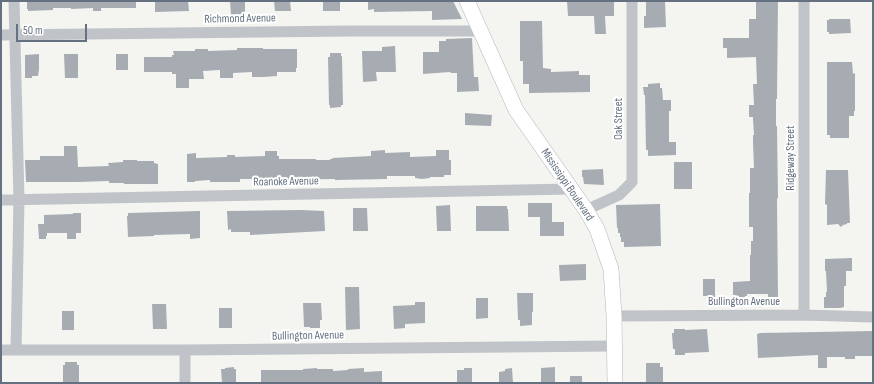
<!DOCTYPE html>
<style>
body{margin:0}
#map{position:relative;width:874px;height:384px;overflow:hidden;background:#f4f5f1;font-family:"Sofia Sans Condensed",sans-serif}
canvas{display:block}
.frame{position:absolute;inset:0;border:2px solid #657181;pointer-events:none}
.scale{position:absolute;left:16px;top:24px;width:71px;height:18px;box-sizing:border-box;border:2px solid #657181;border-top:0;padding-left:5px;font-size:12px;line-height:14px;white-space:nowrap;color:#657181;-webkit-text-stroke:3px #fff;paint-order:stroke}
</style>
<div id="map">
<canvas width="874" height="384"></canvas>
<div class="frame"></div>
<div class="scale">50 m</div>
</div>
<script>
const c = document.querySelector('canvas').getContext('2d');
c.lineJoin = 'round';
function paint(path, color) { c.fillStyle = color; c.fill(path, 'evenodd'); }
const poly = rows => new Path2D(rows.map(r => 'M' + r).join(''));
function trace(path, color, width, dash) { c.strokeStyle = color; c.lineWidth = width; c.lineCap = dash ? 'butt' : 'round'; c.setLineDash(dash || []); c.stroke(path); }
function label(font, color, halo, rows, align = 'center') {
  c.font = font + ' "Sofia Sans Condensed",sans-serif'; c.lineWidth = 4; c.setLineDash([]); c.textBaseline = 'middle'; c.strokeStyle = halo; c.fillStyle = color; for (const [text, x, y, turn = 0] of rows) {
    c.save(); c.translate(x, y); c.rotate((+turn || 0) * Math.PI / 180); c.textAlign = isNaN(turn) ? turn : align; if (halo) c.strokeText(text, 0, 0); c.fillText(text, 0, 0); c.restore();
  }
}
paint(poly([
 [27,1,136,1,136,8,101,8,101,11,93,11,93,8,71,9,71,8,53,8,53,10,28,11,28,9,27,9],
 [155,1,188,1,189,11,155,12],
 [230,1,245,1,245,14,231,15],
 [274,1,290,1,291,11,275,11],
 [323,1,340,1,340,11,323,11],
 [368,1,453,1,462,19,432,20,432,11,374,12,374,9,368,10],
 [567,1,614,1,614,16,605,16,606,34,595,34,594,16,568,16],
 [646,1,665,1,666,27,644,28,644,16,646,16],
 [756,1,778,1,777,99,776,99,776,126,777,126,778,198,777,199,778,297,768,297,768,294,747,294,747,296,745,296,745,299,734,300,734,296,733,296,733,282,750,281,750,255,751,255,751,241,753,241,753,227,749,227,749,193,750,193,750,168,754,168,753,143,753,135,754,135,753,119,753,117,749,117,749,105,754,105,753,84,757,84,756,57,727,58,727,48,723,48,723,38,749,38,749,19,756,19],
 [829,19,850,19,851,33,829,34,829,32,827,32,827,20,829,20],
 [520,21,542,21,543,68,551,69,551,72,579,71,579,75,590,75,590,92,529,93,529,84,523,84,523,61,520,61],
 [472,38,474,77,478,77,479,91,457,92,457,73,451,73,450,72,423,74,423,52,439,52,439,41,446,41,446,39],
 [395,46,396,72,376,72,377,81,363,82,362,51,382,51,382,47],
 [237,48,263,48,263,49,297,49,297,68,296,68,296,72,277,72,277,76,263,77,252,77,252,72,233,73,233,78,220,78,220,70,203,71,204,79,189,79,189,88,176,88,176,74,172,74,172,72,144,72,144,57,172,57,172,55,174,55,173,51,195,51,195,49,208,49,208,51,237,50],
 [330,53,341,53,341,56,342,56,343,105,341,105,341,107,330,108,330,105,329,105,328,57,330,57],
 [39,54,39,69,38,76,32,76,32,78,25,78,25,55],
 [64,54,78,54,78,78,65,78],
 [116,54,128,54,128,70,116,70],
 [827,62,852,62,853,74,855,73,855,111,854,111,854,116,849,116,849,138,830,138,830,135,827,135],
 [660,83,660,88,662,88,663,100,671,100,671,111,669,111,669,142,676,142,676,155,648,156,648,150,646,150,645,95,644,95,643,87,648,87,648,84],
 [465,113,492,115,491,126,465,125],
 [64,146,77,146,78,167,109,166,108,163,123,162,123,160,137,160,137,161,154,161,154,163,158,164,158,184,124,184,124,183,109,183,109,181,78,182,26,182,25,160,40,160,40,156,64,156],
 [385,150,385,153,410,152,410,157,436,156,436,150,449,150,449,160,451,160,451,175,444,175,444,177,430,177,430,178,422,179,415,178,415,176,387,176,387,179,335,180,335,179,265,180,265,179,240,179,240,182,210,182,210,180,195,181,195,182,187,182,187,154,196,153,196,158,227,157,227,155,235,155,235,157,265,156,265,151,277,151,277,156,279,156,279,159,316,159,316,160,330,160,330,159,333,159,332,158,371,156,371,151],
 [674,162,692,162,692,189,674,189],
 [603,169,604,185,584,184,583,177,582,177,582,170],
 [826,170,848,170,850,223,847,223,847,224,843,225,841,227,838,224,827,225,827,205,825,204],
 [528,203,552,203,552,222,564,222,564,236,540,236,540,217,528,217],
 [660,204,661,246,624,247,624,242,621,242,621,237,620,237,620,233,618,233,618,228,617,228,616,205],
 [450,205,451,231,437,231,436,206],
 [476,206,507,206,507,209,508,209,509,231,476,231],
 [353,208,367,208,368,231,353,231],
 [300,210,324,211,325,231,250,235,250,232,231,232,231,229,228,230,227,211],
 [200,211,200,238,190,239,190,234,154,235,154,236,128,237,127,216,128,216,128,213],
 [73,213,81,213,81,233,76,233,76,239,67,239,67,233,47,233,47,236,46,236,46,239,39,239,38,224,44,224,44,215,73,214],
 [852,258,852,271,846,271,846,286,844,286,844,307,840,308,824,308,824,297,826,297,826,292,827,292,826,271,825,271,825,259],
 [586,264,586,280,560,281,559,265],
 [703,279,715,279,715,299,707,299,707,296,703,296],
 [345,287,359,287,360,329,346,330],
 [517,293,533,293,533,312,532,312,532,325,520,326,520,320,518,320],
 [476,298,488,298,488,318,476,319],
 [415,302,425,302,425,323,405,324,405,328,394,329,393,306,415,305],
 [303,303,321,303,322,320,320,320,320,328,310,328,310,327,304,327],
 [152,304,166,304,167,329,153,329],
 [219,308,232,308,232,328,219,328],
 [62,311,74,311,74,330,62,330],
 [674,329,685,329,685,330,707,329,709,352,685,353,685,355,675,355,675,349,673,349,672,333,674,333],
 [873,331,873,356,855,356,855,359,845,359,845,357,827,357,827,368,818,368,818,355,758,358,757,334,760,333],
 [65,362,77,362,77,365,79,365,79,383,63,383,63,365,65,365],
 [646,363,660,363,660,367,663,367,663,383,646,383],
 [234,367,234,369,236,369,236,383,222,383,221,369,225,369,225,368],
 [555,367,555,383,541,383,541,368],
 [317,368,317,369,333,369,333,371,348,370,348,369,364,368,364,372,382,371,382,383,261,383,261,370,303,370,303,369],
 [464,368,472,368,472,383,457,383,457,370,464,370],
 [512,368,513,383,499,383,499,372,505,371,505,369],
 [570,376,582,376,582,383,570,383]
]), '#a7acb3');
const secondary = poly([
 [467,1,516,110,586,210,597,229,611,269,614,316,615,383]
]);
trace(secondary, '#b3b6bb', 16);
trace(poly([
 [14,1,19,200,16,350],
 [1,35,349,31,480,31],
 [1,200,571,189],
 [586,210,619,195,632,182,632,1],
 [804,315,804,1],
 [614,316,804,315,873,317],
 [1,350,185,350,614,346],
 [185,383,185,350]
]), '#c0c3c7', 11);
trace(secondary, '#fff', 15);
label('12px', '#657181', '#fff', [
 ["Richmond Avenue",240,19,-1],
 ["Oak Street",619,119,-90],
 ["Ridgeway Street",791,158,-90],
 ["Roanoke Avenue",286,182,-1],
 ["Mississippi Boulevard",567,185,56],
 ["Bullington Avenue",744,302],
 ["Bullington Avenue",308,336,-1]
]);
</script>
